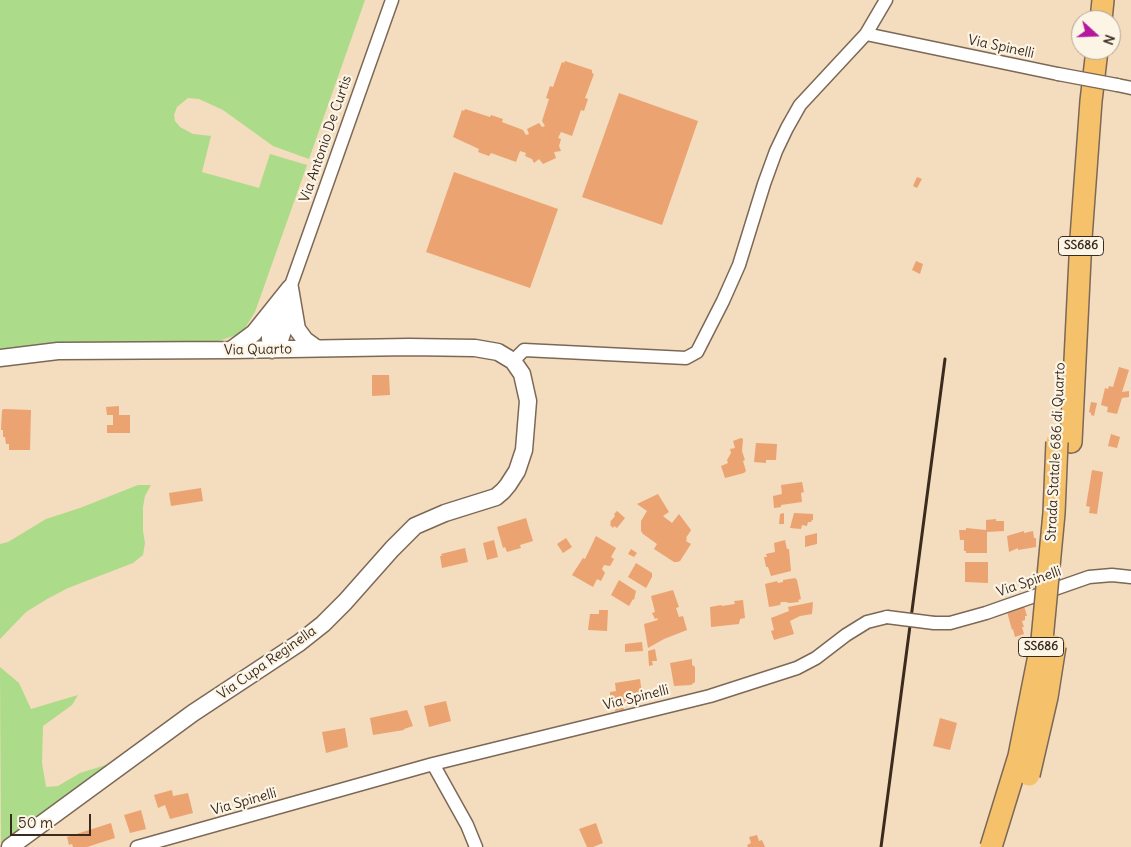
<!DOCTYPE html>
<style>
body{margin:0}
#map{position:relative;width:1131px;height:847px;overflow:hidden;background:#f4dcbe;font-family:Delius,sans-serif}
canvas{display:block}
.north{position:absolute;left:1071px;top:10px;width:50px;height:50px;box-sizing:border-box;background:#fcf5e5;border:1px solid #afa495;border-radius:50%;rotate:110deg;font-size:14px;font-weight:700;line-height:20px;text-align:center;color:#3b2a1e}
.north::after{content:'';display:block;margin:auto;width:18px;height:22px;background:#b5179e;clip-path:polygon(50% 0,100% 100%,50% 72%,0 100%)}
.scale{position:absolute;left:10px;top:814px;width:81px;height:22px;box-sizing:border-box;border:2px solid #3b2a1e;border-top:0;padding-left:6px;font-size:15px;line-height:18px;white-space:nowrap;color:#3b2a1e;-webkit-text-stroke:4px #fcf5e5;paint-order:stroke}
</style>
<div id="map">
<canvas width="1131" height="847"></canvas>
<div class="north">N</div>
<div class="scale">50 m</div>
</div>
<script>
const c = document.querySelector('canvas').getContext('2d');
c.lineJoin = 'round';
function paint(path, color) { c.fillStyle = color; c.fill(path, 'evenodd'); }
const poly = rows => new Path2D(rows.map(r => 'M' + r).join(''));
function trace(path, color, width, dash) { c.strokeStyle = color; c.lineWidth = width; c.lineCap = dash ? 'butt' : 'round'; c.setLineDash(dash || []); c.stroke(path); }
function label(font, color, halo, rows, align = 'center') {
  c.font = font + ' Delius,sans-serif'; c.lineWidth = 4.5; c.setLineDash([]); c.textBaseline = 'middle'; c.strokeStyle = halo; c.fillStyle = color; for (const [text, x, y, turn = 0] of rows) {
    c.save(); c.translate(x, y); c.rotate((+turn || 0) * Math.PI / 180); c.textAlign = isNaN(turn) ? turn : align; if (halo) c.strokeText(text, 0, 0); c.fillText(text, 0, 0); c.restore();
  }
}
paint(poly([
 [0,0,365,0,309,159,273,146,223,110,199,99,188,98,177,107,174,115,175,121,180,127,193,134,211,136,202,172,259,188,270,154,307,165,255,312,245,328,236,335,216,342,213,345,53,343,0,351],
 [138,485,151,485,145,496,143,507,143,531,145,543,143,555,133,563,68,588,47,599,26,612,0,639,0,544,8,542,46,519,80,508],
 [0,667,19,683,31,709,78,695,72,705,43,726,42,763,46,787,58,786,80,773,112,763,41,819,1,847]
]), '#acdb89');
paint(poly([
 [565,61,592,70,592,73,594,74,585,98,588,99,584,111,581,110,572,136,561,132,558,138,561,139,559,146,561,151,554,152,556,158,543,164,539,159,534,163,532,159,525,156,526,153,520,151,516,162,491,153,489,156,478,152,479,149,453,137,462,110,464,111,465,109,490,117,491,115,503,119,502,122,523,130,526,135,529,134,527,129,539,123,542,127,545,126,542,121,549,99,546,98,550,86,553,87,562,62,564,63],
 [619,93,698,121,662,225,582,197],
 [454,172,558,209,530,288,426,252],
 [917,177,922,179,917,188,913,186],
 [916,261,923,264,920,274,912,270],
 [1119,367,1129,370,1122,392,1129,391,1129,397,1122,398,1117,414,1107,412,1108,407,1101,405,1105,388,1108,389,1109,386,1113,387],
 [372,375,389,375,390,395,372,396],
 [1091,402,1097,403,1094,416,1091,415,1091,413,1089,412],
 [119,406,119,415,130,415,130,433,107,433,107,425,113,425,113,415,107,415,106,407],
 [4,409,31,410,30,450,9,450,9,444,6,444,5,437,3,437,3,430,1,430,2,410],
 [1111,434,1120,437,1117,448,1108,446],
 [741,438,743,439,742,451,745,460,743,461,746,471,744,473,725,478,721,466,728,463,727,460,731,453,730,449,735,448,733,441],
 [756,443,777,444,776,460,766,460,766,463,754,462],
 [1092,470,1103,472,1097,514,1089,513,1090,507,1086,506],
 [802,482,804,492,801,493,802,502,781,505,781,507,774,508,773,496,782,494,781,485],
 [201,488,203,501,171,506,169,493],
 [658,494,669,512,663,516,672,523,679,514,691,530,686,538,687,539,686,541,691,544,680,561,677,562,674,562,654,549,657,544,643,534,641,531,641,521,647,511,637,504],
 [617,511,625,518,617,528,614,526,613,528,610,525,611,523,610,522,615,516,614,514],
 [784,513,784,524,779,524,780,514],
 [794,513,813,514,813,520,812,520,811,522,808,522,807,526,802,525,801,529,790,528],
 [526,518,533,541,520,545,521,548,507,552,505,547,503,548,497,527],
 [996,519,996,521,1004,521,1004,531,987,532,987,553,966,553,966,551,964,551,964,540,960,540,959,530,966,530,966,528,986,530,986,520],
 [1024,531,1024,533,1033,531,1034,538,1036,538,1036,547,1018,550,1018,548,1009,552,1007,536],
 [817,533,817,544,805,547,805,536],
 [596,536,616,548,611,557,614,559,610,566,604,565,602,569,605,573,601,581,597,579,593,587,572,575,583,558,585,559],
 [566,538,572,547,563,553,557,544],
 [494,540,498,557,487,560,483,543],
 [785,540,787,549,789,549,791,571,771,576,768,567,766,567,764,557,767,557,766,554,775,552,774,543],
 [465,548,468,562,442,568,440,556,442,556,441,554],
 [631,549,637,553,634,557,628,554],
 [965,562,988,562,988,583,965,582],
 [636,563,652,573,652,577,646,588,628,577],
 [795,578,797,580,801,599,798,600,799,602,789,603,786,602,781,602,780,605,769,607,765,584,777,581,778,583,783,582,783,580],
 [619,580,636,591,634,600,633,599,629,606,611,595],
 [673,590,679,607,676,608,679,617,683,616,687,630,664,639,648,648,644,624,658,620,657,618,655,619,652,613,655,612,651,596],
 [743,600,745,618,740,619,739,624,711,627,710,607,721,605,722,606,735,604,734,601],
 [813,602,812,614,800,616,790,621,794,634,774,640,771,631,774,630,771,618,789,611,788,607],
 [1024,606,1027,616,1025,616,1025,620,1022,621,1024,627,1022,627,1024,634,1015,637,1013,629,1012,630,1006,608],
 [599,610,608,610,607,631,588,630,590,614,599,614],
 [642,642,643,651,625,652,625,644],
 [655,649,657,661,652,661,653,665,649,666,648,651],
 [692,659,692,665,695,667,695,682,691,685,674,686,670,663],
 [640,679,643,701,623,704,624,710,615,711,613,697,610,697,610,692,616,691,615,683],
 [446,701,451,721,429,727,424,706],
 [407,710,413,726,404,729,404,730,373,735,370,718],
 [940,718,957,723,950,750,933,746],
 [345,728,348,747,326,753,322,732],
 [172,790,173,796,188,793,193,813,170,819,165,805,158,808,154,795],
 [141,810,146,829,130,833,124,815],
 [111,823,115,838,87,847,73,847,72,844,69,845,67,837],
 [596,823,603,843,593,847,587,847,579,829],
 [757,835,759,841,762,840,765,847,748,847,747,845,751,843,749,837]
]), '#eba371');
const minor = poly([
 [866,34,1058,74],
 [1117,85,1131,88],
 [290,288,392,0],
 [513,361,524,350,686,358,697,352,723,301,739,265,764,184,776,151,787,128,800,105,866,34,886,0],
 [934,623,950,623,986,613,1089,577,1112,575,1131,577],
 [433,764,467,825,476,847],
 [137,847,433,764,710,696,797,668,816,658,846,635,867,622,887,617]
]);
const tertiary = poly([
 [290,288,297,329,305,340,316,348],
 [231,350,254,333,290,288],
 [272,350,270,339,270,327,275,311],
 [272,350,280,340,291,306],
 [0,358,58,351,231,350,409,347,475,348,498,352,513,361,522,374,528,401,524,450,517,471,508,485,503,491,496,497,445,513,415,526,392,549,345,602,323,624,299,643,193,713,10,847]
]);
const trunk = poly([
 [1101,20,1103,0],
 [1071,442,1081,238,1091,101,1097,50]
]);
trace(minor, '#7c6856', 15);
trace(tertiary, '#7c6856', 19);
trace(trunk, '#7c6856', 24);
trace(minor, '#fff', 12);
trace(tertiary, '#fff', 16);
trace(trunk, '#f5c16b', 21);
trace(poly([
 [881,847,945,359]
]), '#3b2a1e', 3);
const minorBridge = poly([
 [1058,74,1117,85],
 [887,617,934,623]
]);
const trunkBridge = poly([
 [1029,775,1047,697,1055,646],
 [991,847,1019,756,1042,640,1054,513,1057,442]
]);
trace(minorBridge, '#7c6856', 15, []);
trace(trunkBridge, '#7c6856', 24, []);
trace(minorBridge, '#fff', 12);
trace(trunkBridge, '#f5c16b', 21);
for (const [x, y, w] of [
 [1081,246,45],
 [1041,647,45]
]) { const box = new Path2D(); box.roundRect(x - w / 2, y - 9.5, w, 19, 4); c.fillStyle = '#fcf5e5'; c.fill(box); trace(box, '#3b2a1e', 1); }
label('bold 12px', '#3b2a1e', null, [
 ["SS686",1081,246],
 ["SS686",1041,647]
]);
label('14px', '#3b2a1e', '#fcf5e5', [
 ["Via Spinelli",1001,47,12],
 ["Via Antonio De Curtis",326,139,-71],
 ["Via Quarto",258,350,-1],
 ["Strada Statale 686 di Quarto",1056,452,-87],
 ["Via Spinelli",1029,582,-19],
 ["Via Cupa Reginella",267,663,-35],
 ["Via Spinelli",636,698,-14],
 ["Via Spinelli",244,802,-16]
]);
</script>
